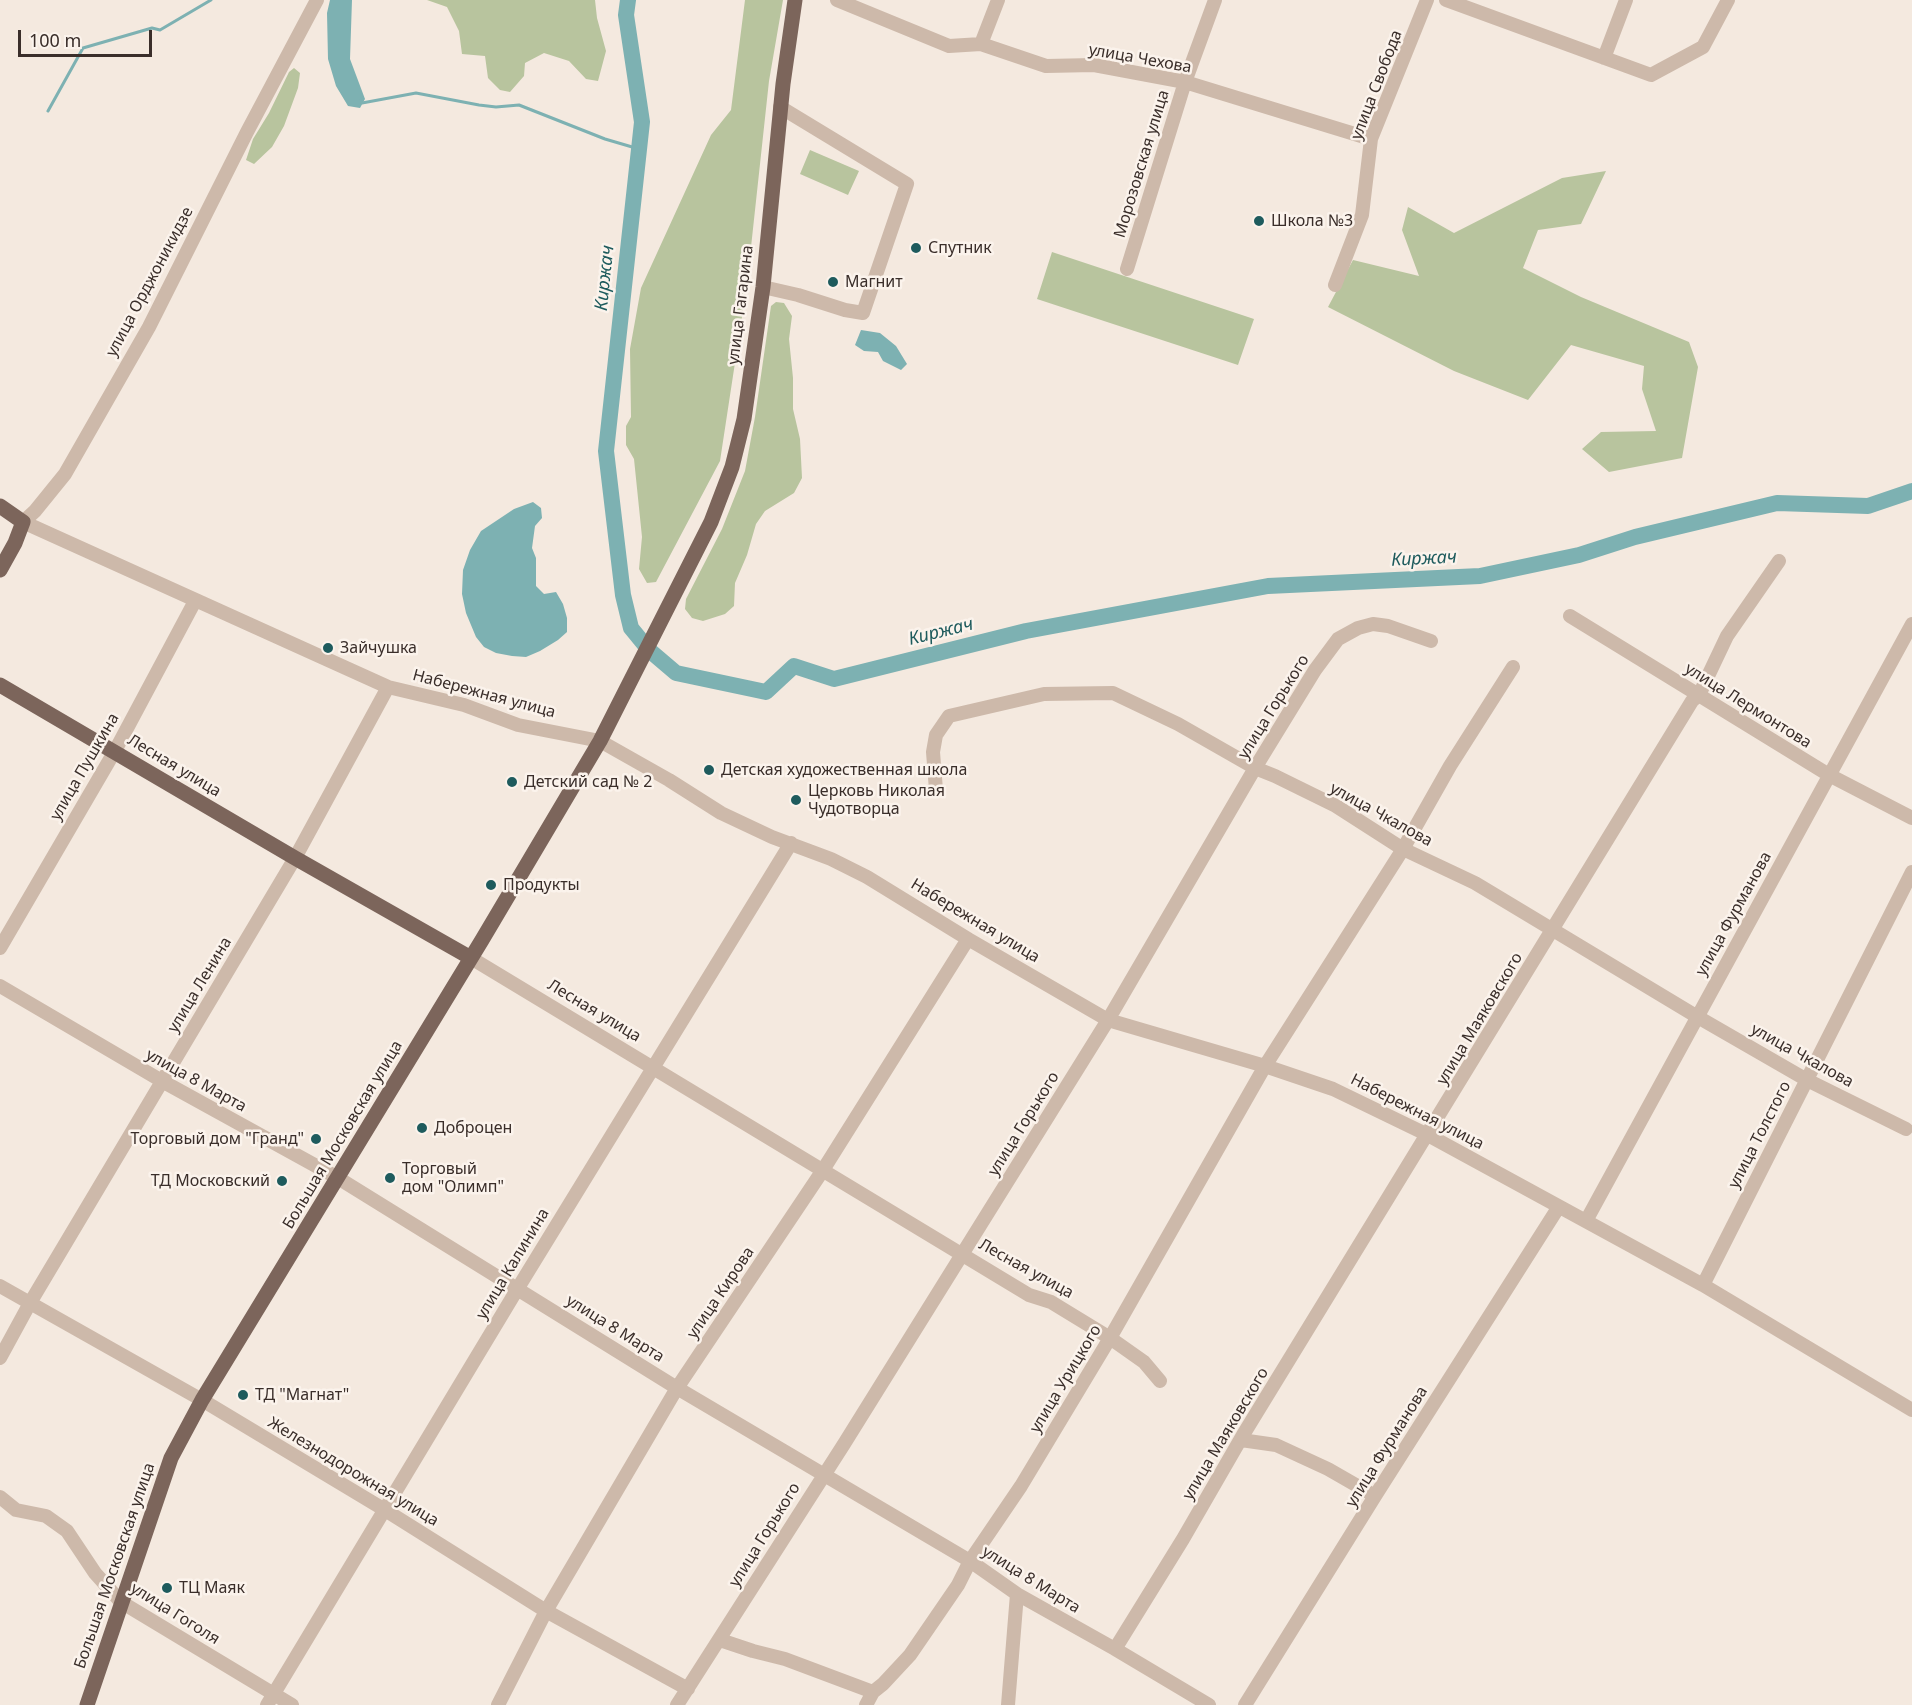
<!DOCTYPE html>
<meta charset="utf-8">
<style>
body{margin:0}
#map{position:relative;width:1912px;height:1705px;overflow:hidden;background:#f4e9df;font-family:"Noto Sans",sans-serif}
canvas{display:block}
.scale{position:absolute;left:18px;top:30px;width:134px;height:27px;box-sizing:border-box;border:3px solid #3a2e2a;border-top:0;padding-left:8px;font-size:18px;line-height:21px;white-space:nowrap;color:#3a2e2a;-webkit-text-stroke:4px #fbf3ec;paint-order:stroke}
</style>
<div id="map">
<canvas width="1912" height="1705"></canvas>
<div class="scale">100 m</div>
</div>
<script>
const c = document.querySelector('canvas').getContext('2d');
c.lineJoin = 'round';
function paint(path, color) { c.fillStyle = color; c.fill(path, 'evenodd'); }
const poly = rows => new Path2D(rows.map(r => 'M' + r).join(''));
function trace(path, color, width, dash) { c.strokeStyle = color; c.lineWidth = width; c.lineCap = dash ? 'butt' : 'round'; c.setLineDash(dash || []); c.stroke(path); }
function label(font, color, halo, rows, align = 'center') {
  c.font = font + ' "Noto Sans",sans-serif'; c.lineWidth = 5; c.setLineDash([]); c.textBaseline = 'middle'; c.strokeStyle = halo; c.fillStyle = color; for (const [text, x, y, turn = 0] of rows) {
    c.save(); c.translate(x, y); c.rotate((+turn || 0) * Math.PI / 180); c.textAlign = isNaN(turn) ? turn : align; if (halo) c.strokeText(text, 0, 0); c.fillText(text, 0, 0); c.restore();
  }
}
paint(poly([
 [427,0,595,0,597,18,606,51,598,81,586,79,569,61,544,53,525,63,524,76,510,92,500,90,488,78,485,56,462,54,459,31,447,7],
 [745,0,783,0,769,81,747,284,720,461,656,582,647,583,639,569,642,537,634,459,626,445,626,426,631,417,630,349,641,288,711,135,731,110],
 [294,68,300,73,298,88,284,126,272,147,254,164,246,160,253,139,269,113,289,72],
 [810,150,859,171,848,195,800,174],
 [1606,171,1581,224,1538,230,1523,268,1581,297,1689,342,1698,367,1682,458,1609,472,1582,449,1601,432,1656,431,1642,389,1644,366,1571,345,1528,400,1454,371,1328,307,1353,260,1419,276,1402,230,1408,207,1454,233,1562,178],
 [1052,252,1254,319,1238,365,1037,299],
 [776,302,784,303,792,316,789,339,793,378,793,409,800,439,802,478,794,493,765,511,756,524,747,555,735,583,734,606,725,614,703,621,692,618,685,609,686,599,722,529,745,471,755,417,771,306]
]), '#b8c49e');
paint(poly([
 [330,0,352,0,350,59,365,99,360,108,348,106,336,86,328,59,327,13],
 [861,330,880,333,896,346,907,364,901,370,883,361,878,352,864,351,855,345],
 [533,502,541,508,542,518,535,526,532,548,536,558,536,586,544,594,556,592,563,604,567,618,567,632,558,640,540,651,526,657,512,656,496,653,484,647,476,637,466,613,462,594,463,570,470,550,481,531,514,509]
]), '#7db1b2');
trace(poly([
 [360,101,362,103,416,93,479,105,496,107,519,105,605,139,639,149],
 [48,111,83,48,152,28,160,30,211,0]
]), '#7db1b2', 3);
trace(poly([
 [628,0,626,15,642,122,606,451,623,595,631,628,649,650,676,673,766,692,794,666,834,679,1026,631,1268,586,1480,576,1579,555,1635,537,1777,503,1868,506,1912,491]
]), '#7db1b2', 16);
trace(poly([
 [317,0,247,132,149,327,65,474,35,511,23,522,388,687,464,705,518,725,600,741,669,780,721,813,772,837,831,859,867,877,968,939,1108,1020,1265,1066,1333,1089,1428,1135,1703,1285,1912,1410],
 [837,0,949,46,981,44,1046,66,1094,65,1185,82,1371,139],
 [1446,0,1651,75,1703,47,1728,0],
 [981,44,998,0],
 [1604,58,1626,0],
 [1127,269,1185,82,1215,0],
 [1335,285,1362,215,1371,139,1427,0],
 [763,287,798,295,845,310,863,313,907,184,780,107],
 [1570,616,1829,775,1912,818],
 [936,790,933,752,936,735,949,716,1044,694,1113,693,1178,724,1255,768,1275,776,1336,806,1403,849,1475,883,1696,1016,1807,1080,1906,1129],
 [0,948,116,749,195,601],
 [471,958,1029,1295,1051,1302,1110,1338,1144,1362,1160,1381],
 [0,986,162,1081,338,1178,677,1388,970,1561,1017,1594,1115,1649,1209,1705],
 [1586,1221,1912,624],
 [1703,1285,1912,872],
 [0,1286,202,1400,385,1510,546,1611,688,1689],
 [0,1358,30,1303,295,858,388,687],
 [1241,1440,1276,1445,1328,1469,1375,1496],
 [0,1497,16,1510,46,1516,67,1531,95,1573,121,1602,292,1705],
 [720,1640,753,1651,785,1659,873,1692],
 [1115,1649,1183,1539,1243,1435,1692,701,1699,695,1727,636,1779,561],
 [267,1705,518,1288,791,843],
 [498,1705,546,1611,677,1388,823,1170,968,939],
 [677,1705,844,1444,1108,1020,1255,768,1315,670,1338,639,1358,628,1373,624,1388,626,1431,641],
 [866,1705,873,1692,883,1684,910,1655,958,1585,970,1561,1021,1486,1110,1338,1265,1066,1403,849,1450,766,1513,667],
 [1008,1705,1017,1594],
 [1245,1705,1375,1496,1558,1208]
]), '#cdb9aa', 14);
trace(poly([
 [0,506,23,522,15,543,0,570],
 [0,685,295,858,471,958],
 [87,1705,171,1458,202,1400,482,940,600,741,711,522,732,467,744,419,763,287,783,84,795,0]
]), '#7c655b', 15);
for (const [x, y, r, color] of [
 [1259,221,6,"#1e5b5d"],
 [916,248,6,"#1e5b5d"],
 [833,282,6,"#1e5b5d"],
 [328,648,6,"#1e5b5d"],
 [709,770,6,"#1e5b5d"],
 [512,782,6,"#1e5b5d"],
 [796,800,6,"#1e5b5d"],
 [491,885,6,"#1e5b5d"],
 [422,1128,6,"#1e5b5d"],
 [316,1139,6,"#1e5b5d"],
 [390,1178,6,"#1e5b5d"],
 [282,1181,6,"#1e5b5d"],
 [243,1395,6,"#1e5b5d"],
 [167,1588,6,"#1e5b5d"]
]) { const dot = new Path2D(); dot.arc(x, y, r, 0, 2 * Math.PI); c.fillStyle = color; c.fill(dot); trace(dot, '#fbf3ec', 2); }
label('16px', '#3a2e2a', '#fbf3ec', [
 ["улица Чехова",1140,59,10],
 ["улица Свобода",1377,85,-69],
 ["Морозовская улица",1142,164,-73],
 ["улица Орджоникидзе",150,282,-62],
 ["улица Гагарина",741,305,-83],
 ["Набережная улица",484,694,15],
 ["улица Лермонтова",1748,706,32],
 ["улица Горького",1274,707,-58],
 ["Лесная улица",174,766,31],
 ["улица Пушкина",85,767,-60],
 ["улица Чкалова",1381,815,29],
 ["улица Фурманова",1734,914,-61],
 ["Набережная улица",975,921,31],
 ["улица Ленина",200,985,-59],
 ["Лесная улица",594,1011,31],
 ["улица Маяковского",1480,1019,-59],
 ["улица Чкалова",1802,1056,29],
 ["улица 8 Марта",196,1081,29],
 ["Набережная улица",1417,1112,27],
 ["улица Горького",1024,1124,-58],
 ["Большая Московская улица",343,1135,-59],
 ["улица Толстого",1760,1135,-63],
 ["улица Калинина",513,1264,-59],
 ["Лесная улица",1026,1269,29],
 ["улица Кирова",721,1293,-56],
 ["улица 8 Марта",615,1329,32],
 ["улица Урицкого",1066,1379,-59],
 ["улица Маяковского",1226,1434,-59],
 ["улица Фурманова",1387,1447,-58],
 ["Железнодорожная улица",353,1472,31],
 ["улица Горького",765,1535,-58],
 ["Большая Московская улица",115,1566,-71],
 ["улица 8 Марта",1031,1580,32],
 ["улица Гоголя",175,1614,32]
]);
label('16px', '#3a2e2a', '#fbf3ec', [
 ["Школа №3",1271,221],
 ["Спутник",928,248],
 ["Магнит",845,282],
 ["Зайчушка",340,648],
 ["Детская художественная школа",721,770],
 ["Детский сад № 2",524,782],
 ["Церковь Николая",808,791],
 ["Чудотворца",808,809],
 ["Продукты",503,885],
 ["Доброцен",434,1128],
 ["Торговый дом \"Гранд\"",304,1139,"right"],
 ["Торговый",402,1169],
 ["дом \"Олимп\"",402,1187],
 ["ТД Московский",270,1181,"right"],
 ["ТД \"Магнат\"",255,1395],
 ["ТЦ Маяк",179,1588]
], 'left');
label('italic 18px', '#1e5b5d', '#fbf3ec', [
 ["Киржач",605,278,-84],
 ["Киржач",1424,559,-3],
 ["Киржач",941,632,-14]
]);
</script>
